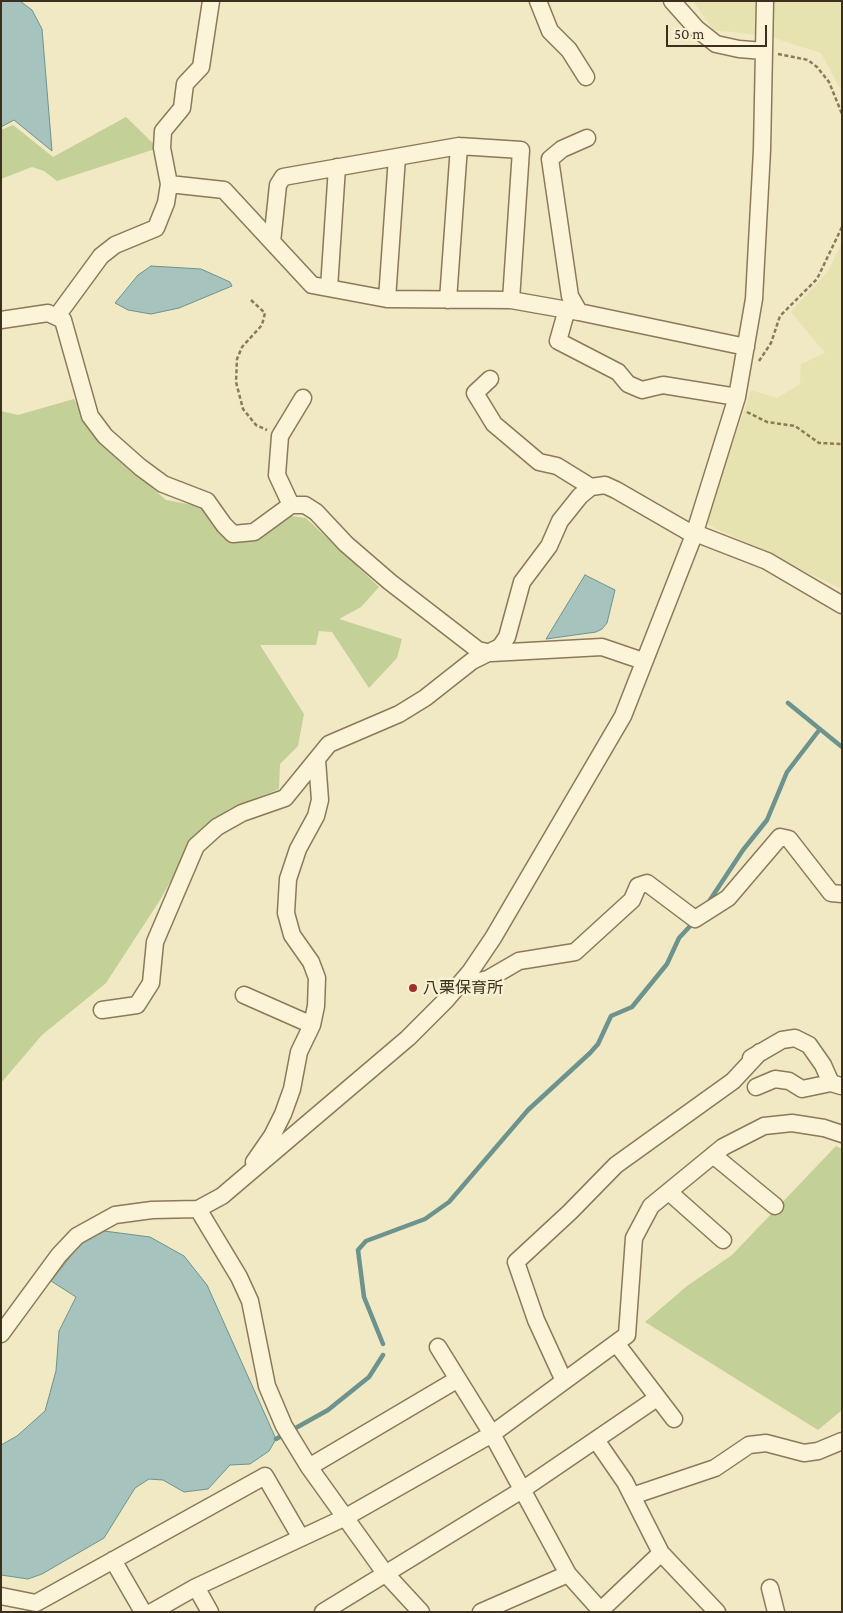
<!DOCTYPE html>
<meta charset="utf-8">
<style>
body{margin:0}
#map{position:relative;width:843px;height:1613px;overflow:hidden;background:#f1e8c4;font-family:"Crimson Pro",serif}
canvas{display:block}
.frame{position:absolute;inset:0;border:2px solid #3c2f1e;pointer-events:none}
.scale{position:absolute;left:666px;top:25px;width:101px;height:22px;box-sizing:border-box;border:2px solid #3c2f1e;border-top:0;padding-left:6px;font-size:15px;line-height:18px;white-space:nowrap;color:#3c2f1e;-webkit-text-stroke:4px #f7f1d4;paint-order:stroke}
</style>
<div id="map">
<canvas width="843" height="1613"></canvas>
<div class="frame"></div>
<div class="scale">50 m</div>
</div>
<script>
const c = document.querySelector('canvas').getContext('2d');
c.lineJoin = 'round';
function paint(path, color) { c.fillStyle = color; c.fill(path, 'evenodd'); }
const poly = rows => new Path2D(rows.map(r => 'M' + r).join(''));
function trace(path, color, width, dash) { c.strokeStyle = color; c.lineWidth = width; c.lineCap = dash ? 'butt' : 'round'; c.setLineDash(dash || []); c.stroke(path); }
function label(font, color, halo, rows, align = 'center') {
  c.font = font + ' "Crimson Pro","Noto Sans JP",serif'; c.lineWidth = 4.5; c.setLineDash([]); c.textBaseline = 'middle'; c.strokeStyle = halo; c.fillStyle = color; for (const [text, x, y, turn = 0] of rows) {
    c.save(); c.translate(x, y); c.rotate((+turn || 0) * Math.PI / 180); c.textAlign = isNaN(turn) ? turn : align; if (halo) c.strokeText(text, 0, 0); c.fillText(text, 0, 0); c.restore();
  }
}
paint(poly([
 [693,1,758,1,758,35,713,30],
 [772,1,842,1,842,92,821,53,771,37],
 [842,242,842,589,705,523,751,390,777,398,800,384,801,364,825,353,791,312,829,270]
]), '#e7e3b1');
paint(poly([
 [126,117,158,148,57,181,44,171,32,167,1,179,1,130,13,125,53,157],
 [74,399,103,445,166,500,204,507,251,538,291,516,306,518,379,587,361,607,339,619,402,639,397,658,369,688,332,632,319,631,316,645,260,645,304,714,298,746,280,764,279,789,229,809,193,841,160,900,106,983,42,1035,1,1083,1,411,18,415],
 [836,1146,842,1149,842,1410,818,1430,645,1322,687,1286,732,1255]
]), '#c3d097');
const water = poly([
 [1,1,20,1,32,10,42,29,52,151,14,120,1,127,1,1],
 [151,266,201,269,230,282,232,286,179,308,151,314,128,310,115,303,138,275,151,266],
 [585,575,615,590,607,623,602,629,596,632,546,639,585,575],
 [104,1231,150,1237,184,1256,207,1285,276,1439,269,1451,250,1464,230,1465,208,1489,184,1492,163,1480,149,1479,135,1488,104,1538,42,1574,28,1579,1,1575,1,1445,17,1436,45,1411,56,1371,59,1331,76,1297,51,1281,80,1244,104,1231]
]);
paint(water, '#a6c3be');
trace(water, '#6c938d', 1);
trace(poly([
 [788,703,842,747],
 [708,903,743,850,767,820,787,772,820,729],
 [383,1344,364,1297,358,1250,366,1241,425,1219,449,1202,528,1110,590,1053,598,1044,611,1016,632,1007,667,964,679,938,692,924],
 [276,1439,328,1410,369,1377,383,1355]
]), '#6c938d', 4.5);
const minor = poly([
 [538,1,550,31,569,50,586,77],
 [672,1,697,29,716,44,739,49,764,51],
 [169,184,224,190,312,285,387,299,511,300,579,312,746,347],
 [272,242,278,185,283,177,459,146,521,150,511,300],
 [329,288,337,167],
 [387,299,397,157],
 [448,300,459,146],
 [567,309,558,341,618,372,628,384,642,390,663,385,737,397],
 [579,312,570,296,550,159,562,149,587,138],
 [57,316,101,256,115,245,156,228,166,203,169,184,162,148,163,131,182,108,185,84,201,67,211,1],
 [1,320,48,313,63,320,90,416,105,436,140,467,163,484,207,501,224,525,233,534,254,532,291,505,305,505,316,512,346,544,390,582,478,650,491,653,602,647,643,661],
 [490,379,475,393,494,424,539,462,557,466,591,487],
 [291,505,277,475,280,436,303,398],
 [695,533,767,561,842,605],
 [464,979,472,983,488,979,519,961,575,952,632,900,638,886,647,883,695,919,728,898,780,837,789,839,831,893,842,894],
 [244,995,312,1025],
 [102,1010,137,1005,151,983,155,942,196,846,217,827,242,813,285,798,329,744,399,714,425,698,472,661,500,647,507,637,522,582,549,546,560,521,580,496,591,487,605,485,616,490,694,535],
 [751,1058,782,1040,795,1038,809,1045,823,1065,831,1083],
 [756,1087,775,1079,789,1081,802,1089,831,1083,841,1086],
 [713,1155,775,1206],
 [254,1162,272,1136,283,1114,292,1089,299,1052,312,1025,316,1006,317,978,311,962,292,935,286,913,288,879,298,849,316,816,320,800,317,760],
 [669,1192,723,1240],
 [198,1209,239,1277,250,1301,267,1386,284,1426,309,1467,385,1573,421,1612],
 [1,1334,59,1255,77,1236,115,1215,152,1210,198,1209,222,1196,408,1038,446,1000,470,972,493,938,623,716,694,535,737,397,754,299,762,150,765,1],
 [616,1343,674,1419],
 [438,1347,492,1434,568,1574,602,1612],
 [564,1381,536,1320,516,1262,570,1212,616,1165,733,1081,760,1052],
 [596,1440,625,1482,661,1553,717,1612],
 [309,1467,458,1379],
 [632,1496,715,1468,749,1445,766,1443,804,1453,818,1451,842,1441],
 [113,1560,143,1612],
 [196,1587,210,1612],
 [770,1588,776,1612],
 [1,1596,36,1603,265,1476,301,1538],
 [152,1612,196,1587,346,1517,492,1434,627,1335,634,1238,651,1206,723,1147,764,1126,792,1123,824,1128,842,1134],
 [323,1612,522,1490,657,1398],
 [481,1612,568,1574],
 [599,1612,661,1553]
]);
trace(minor, '#8c7959', 19);
trace(poly([
 [778,54,808,60,817,67,829,82,842,114],
 [251,300,265,313,262,325,242,347,237,359,236,382,243,409,256,425,267,430],
 [759,361,771,343,780,316,817,279,842,227],
 [747,412,767,422,795,426,819,443,842,444]
]), '#8c7959', 2.5, [4, 2.5]);
trace(minor, '#fbf4d8', 16);
for (const [x, y, r, color] of [
 [413,988,5,"#9f3126"]
]) { const dot = new Path2D(); dot.arc(x, y, r, 0, 2 * Math.PI); c.fillStyle = color; c.fill(dot); trace(dot, '#f7f1d4', 2); }
label('16px', '#3c2f1e', '#f7f1d4', [
 ["八栗保育所",423,988]
], 'left');
</script>
